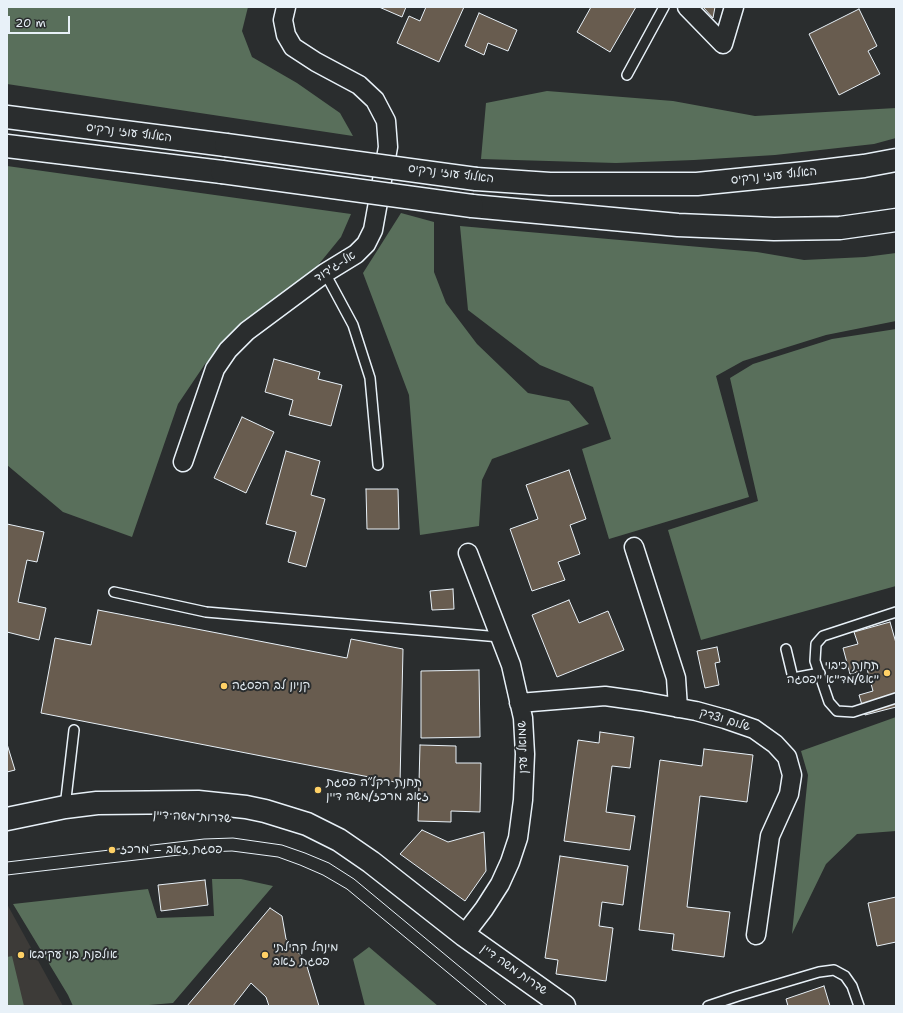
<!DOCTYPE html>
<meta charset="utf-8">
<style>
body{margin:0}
#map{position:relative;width:903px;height:1013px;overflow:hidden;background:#2a2d2e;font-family:"Shantell Sans",sans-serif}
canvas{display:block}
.frame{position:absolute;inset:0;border:8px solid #e8f1f8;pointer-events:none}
.scale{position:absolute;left:8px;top:16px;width:62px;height:18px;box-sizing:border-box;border:2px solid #e8f1f8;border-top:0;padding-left:5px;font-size:12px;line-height:14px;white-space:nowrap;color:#e8f1f8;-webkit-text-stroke:3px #2a2d2e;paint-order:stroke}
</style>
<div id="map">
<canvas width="903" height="1013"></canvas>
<div class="frame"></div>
<div class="scale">20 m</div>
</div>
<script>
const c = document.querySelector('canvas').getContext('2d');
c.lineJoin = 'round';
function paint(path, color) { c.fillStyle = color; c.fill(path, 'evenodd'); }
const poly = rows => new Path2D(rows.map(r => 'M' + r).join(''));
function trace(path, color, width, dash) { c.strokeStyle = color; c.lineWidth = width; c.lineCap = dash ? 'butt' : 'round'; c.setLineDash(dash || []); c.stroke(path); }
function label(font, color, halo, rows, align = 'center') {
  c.font = font + ' "Shantell Sans","Playpen Sans Hebrew",sans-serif'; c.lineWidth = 4; c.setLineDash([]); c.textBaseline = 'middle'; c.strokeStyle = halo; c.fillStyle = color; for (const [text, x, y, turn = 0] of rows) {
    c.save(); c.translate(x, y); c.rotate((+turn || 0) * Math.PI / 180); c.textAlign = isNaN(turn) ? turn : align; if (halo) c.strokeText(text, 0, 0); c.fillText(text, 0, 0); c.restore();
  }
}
paint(poly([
 [7,904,63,1006,7,1006]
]), '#3d3b38');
paint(poly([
 [7,7,248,7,242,31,252,57,297,83,340,113,353,136,7,84],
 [547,91,673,101,755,116,896,108,896,138,874,144,775,155,694,160,616,163,481,159,486,103],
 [7,166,351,214,341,237,310,275,254,317,205,364,178,404,132,537,63,512,7,465],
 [401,213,434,222,434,272,446,303,477,344,528,393,569,401,589,424,492,459,482,480,479,526,420,535,409,395,363,273],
 [460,226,757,252,804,260,865,257,896,253,896,321,826,335,743,361,716,376,749,497,609,539,582,449,611,439,593,387,540,365,468,310],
 [896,329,896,586,701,640,668,530,758,501,730,378,753,364,832,339],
 [896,717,896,831,857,834,826,864,792,934,808,775,801,751],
 [212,879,241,879,273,886,173,1003,137,1006,73,1006,68,995,13,904,148,889,157,918,214,916],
 [369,947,438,1006,365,1006,353,959],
 [12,956,24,1006,7,1006,7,957]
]), '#596f5b');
const building = poly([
 [379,7,406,7,402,17,379,7],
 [426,7,464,7,439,62,397,43,409,16,420,21,426,7],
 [591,7,636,7,610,52,577,32,591,7],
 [703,7,715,7,713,18,703,7],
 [859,9,877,46,868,51,880,74,839,95,809,34,859,9],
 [479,13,517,30,508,51,488,43,484,55,465,46,479,13],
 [274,359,320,372,318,379,342,385,331,426,289,415,293,400,265,392,274,359],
 [242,417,274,432,246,493,214,478,242,417],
 [286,451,320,461,311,495,325,499,306,567,288,562,296,532,266,524,286,451],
 [569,470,586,519,570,525,580,554,558,562,565,580,532,591,510,529,538,519,526,485,569,470],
 [366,489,398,489,399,529,367,529,366,489],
 [7,524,44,532,37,562,27,560,18,602,46,608,39,640,7,632,7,524],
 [453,589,454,609,432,610,430,591,453,589],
 [569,600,579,623,608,611,624,650,557,677,532,615,569,600],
 [98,610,347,658,351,639,403,649,400,783,41,713,55,638,91,645,98,610],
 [890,622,896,643,896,707,865,715,859,695,873,691,867,669,850,674,843,648,858,644,854,632,890,622],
 [717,647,720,662,715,663,719,685,705,688,697,651,717,647],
 [479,670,480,737,421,738,421,671,479,670],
 [600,732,634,737,630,768,612,766,606,812,635,816,630,850,564,841,578,740,599,743,600,732],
 [7,744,15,770,7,772,7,744],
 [420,745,456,746,456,763,481,763,480,812,451,811,451,822,418,821,420,745],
 [704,749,753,755,747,802,700,796,687,907,730,912,724,957,672,950,674,934,639,930,660,760,702,766,704,749],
 [422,830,448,842,484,832,486,871,465,901,400,854,422,830],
 [560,856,628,866,623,905,602,902,599,926,613,928,606,981,556,974,558,960,545,958,560,856],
 [205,880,208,905,161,911,158,885,205,880],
 [896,897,896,942,877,946,868,903,896,897],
 [270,908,282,916,286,939,305,960,319,1006,269,1006,266,997,251,983,233,1006,187,1006,270,908],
 [824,986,830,1006,788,1006,786,999,824,986]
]);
paint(building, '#685c4f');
trace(building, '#e8f1f8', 1);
const lane = poly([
 [627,75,664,7],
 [325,273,353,325,370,378,378,465],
 [114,592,206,612,500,637],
 [896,612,823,636,816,644,815,661,829,702,837,711,853,712,896,698],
 [786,649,793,678,820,673],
 [65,807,74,730],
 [708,1006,738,996,819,972,834,970,845,976,852,986,859,1006]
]);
const street = poly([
 [687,7,723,44,734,7],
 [183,462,215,369,228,350,247,331,325,273,356,254,366,244,373,230,388,147,386,121,375,100,359,85,316,62,293,47,286,35,283,20,286,7],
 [634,547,676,678,678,708],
 [519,703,605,696,641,701,696,711,725,719,754,729,775,744,787,757,792,775,789,794,770,836,756,935],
 [464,935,484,909,500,884,510,862,518,838,523,800,525,754,523,718,511,665,468,553]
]);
const secondary = poly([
 [7,819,65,807,97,803,198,802,246,807,265,811,307,824,339,840,371,862,464,935,564,1006]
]);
const highway = poly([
 [7,117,226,145],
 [7,146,222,172],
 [476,179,550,184,697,184,806,173,864,166,896,160],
 [472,206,678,225,774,229,840,228,896,220]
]);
trace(lane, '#e8f1f8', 12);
trace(street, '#e8f1f8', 21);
trace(secondary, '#e8f1f8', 25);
trace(highway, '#e8f1f8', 25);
trace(lane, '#2a2d2e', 9);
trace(street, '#2a2d2e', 18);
trace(secondary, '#2a2d2e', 22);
trace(highway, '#2a2d2e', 22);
trace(poly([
 [7,862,204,839,233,838,282,845,305,853,329,863,354,879,507,1006],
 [7,875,205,852,232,851,278,857,300,865,323,875,347,889,488,1006]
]), '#e8f1f8', 1);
const highwayBridge = poly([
 [226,145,476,179],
 [222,172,472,206]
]);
trace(highwayBridge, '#e8f1f8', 25, []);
trace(highwayBridge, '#2a2d2e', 22);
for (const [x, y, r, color] of [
 [887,673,4,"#ffd166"],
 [224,686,4,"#ffd166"],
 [318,790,4,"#ffd166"],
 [112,850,4,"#ffd166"],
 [21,955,4,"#ffd166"],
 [265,955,4,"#ffd166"]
]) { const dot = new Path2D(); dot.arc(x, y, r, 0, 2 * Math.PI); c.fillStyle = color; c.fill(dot); trace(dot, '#2a2d2e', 1.5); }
label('12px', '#e8f1f8', '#2a2d2e', [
 ["האלוף עוזי נרקיס",129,133,7],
 ["האלוף עוזי נרקיס",451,174,7],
 ["האלוף עוזי נרקיס",774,176,-6],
 ["אל-ג'דוד",335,267,-33],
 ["שלום וצדק",725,720,17],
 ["שמואל עדן",523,747,-92],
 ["שדרות משה דיין",192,817,3],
 ["שדרות משה דיין",514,970,35]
]);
label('12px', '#e8f1f8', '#2a2d2e', [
 ["תחנת כיבוי",879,666,"right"],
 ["אש/מד\"א \"פסגה\"",879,680,"right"],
 ["קניון לב הפסגה",232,686],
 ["תחנת רקל״ה פסגת",326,783],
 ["זאב מרכז/משה דיין",326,797],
 ["פסגת זאב – מרכז",120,850],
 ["מינהל קהילתי",273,948],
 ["פסגת זאב",273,962],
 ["אולפנת בני עקיבא",29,955]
], 'left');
</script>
